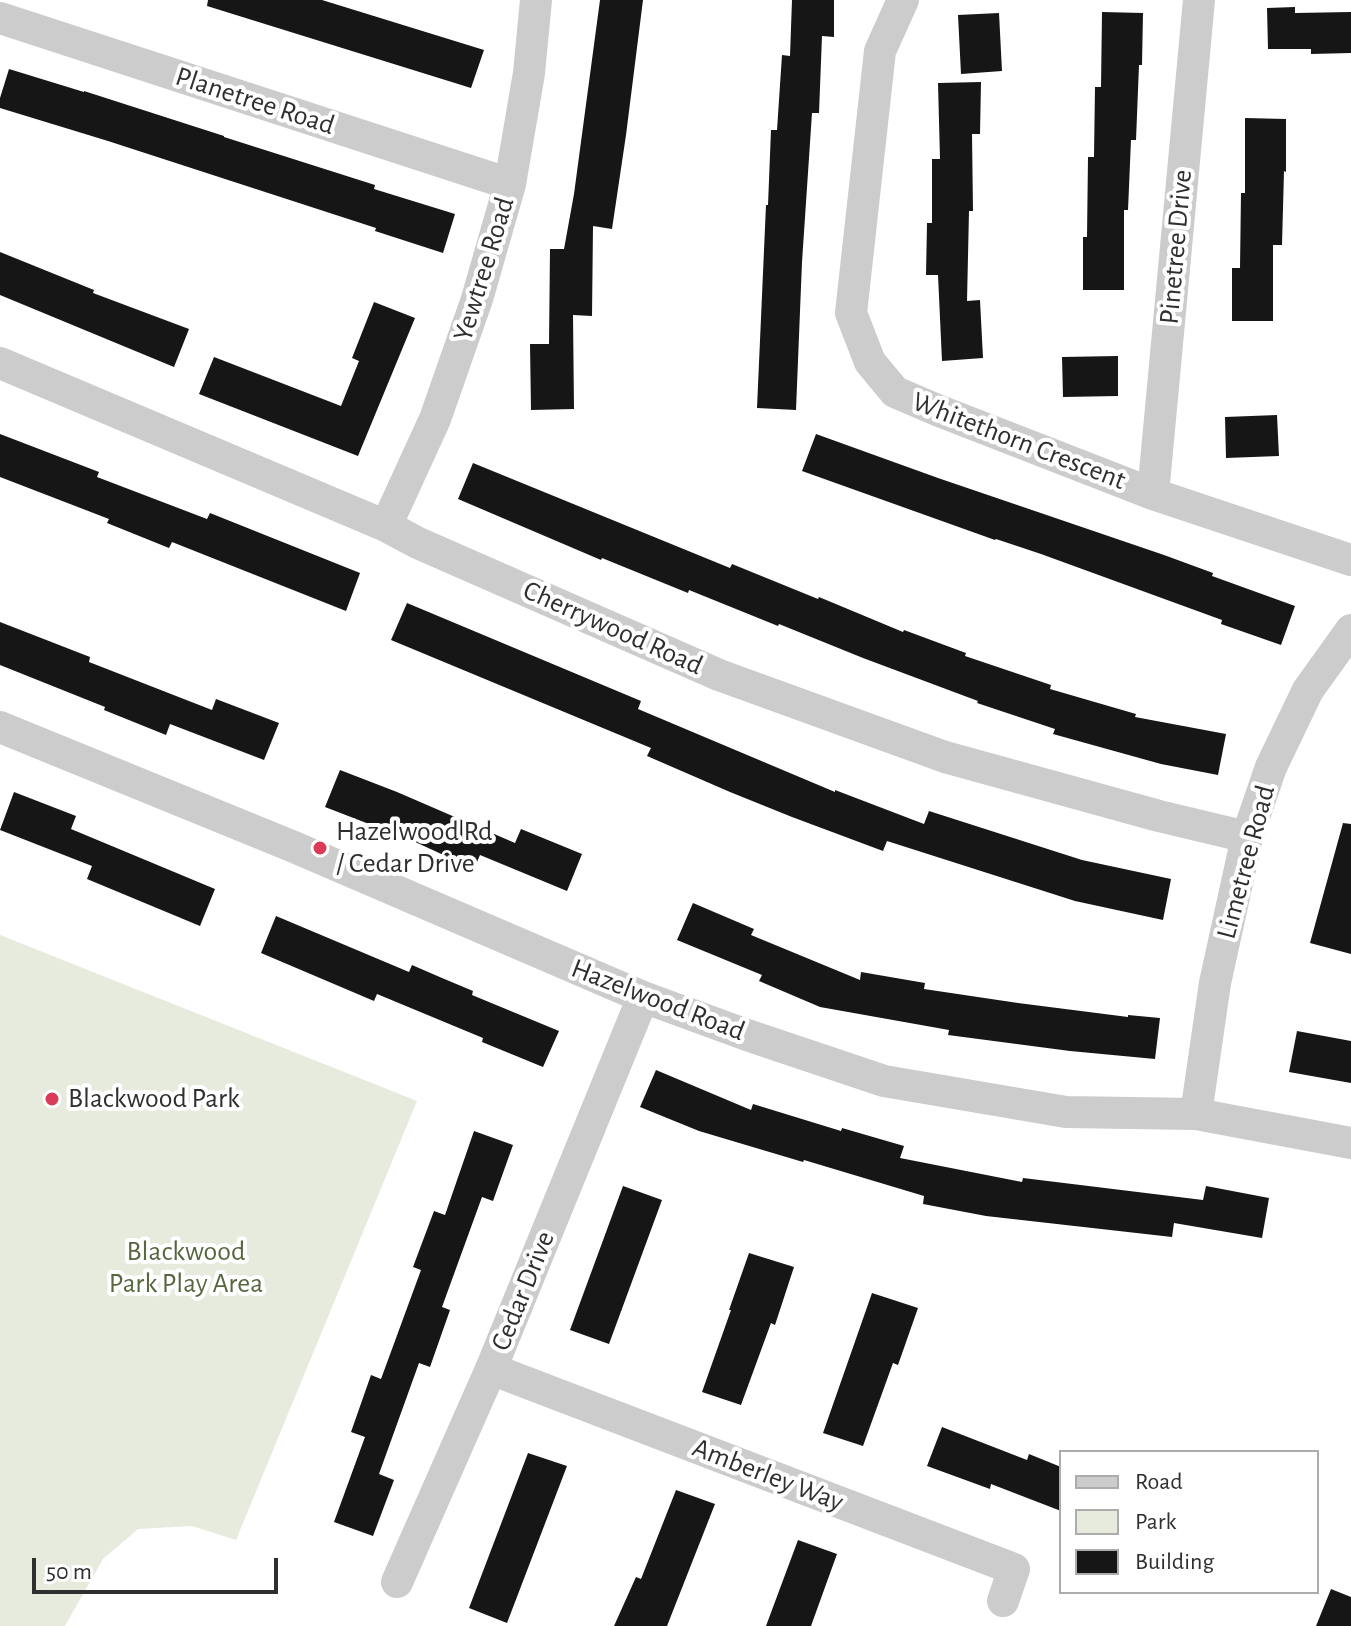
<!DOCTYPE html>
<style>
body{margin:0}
#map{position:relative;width:1351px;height:1626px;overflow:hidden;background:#fff;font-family:"Alegreya Sans",sans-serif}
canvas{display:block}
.legend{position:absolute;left:1059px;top:1450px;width:260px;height:144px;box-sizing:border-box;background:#fff;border:2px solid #acacac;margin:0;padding:10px 14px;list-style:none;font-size:24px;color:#2f2f2f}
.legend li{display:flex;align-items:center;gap:16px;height:40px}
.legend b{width:40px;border:2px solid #acacac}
.scale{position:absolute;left:32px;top:1558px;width:246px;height:36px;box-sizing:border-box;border:4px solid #2f2f2f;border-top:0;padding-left:10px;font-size:24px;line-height:28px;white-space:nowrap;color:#2f2f2f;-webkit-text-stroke:6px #fff;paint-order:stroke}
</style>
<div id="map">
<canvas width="1351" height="1626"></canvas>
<ul class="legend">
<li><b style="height:10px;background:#ccc"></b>Road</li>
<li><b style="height:22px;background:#e6ebdd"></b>Park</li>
<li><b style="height:22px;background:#161616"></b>Building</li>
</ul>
<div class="scale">50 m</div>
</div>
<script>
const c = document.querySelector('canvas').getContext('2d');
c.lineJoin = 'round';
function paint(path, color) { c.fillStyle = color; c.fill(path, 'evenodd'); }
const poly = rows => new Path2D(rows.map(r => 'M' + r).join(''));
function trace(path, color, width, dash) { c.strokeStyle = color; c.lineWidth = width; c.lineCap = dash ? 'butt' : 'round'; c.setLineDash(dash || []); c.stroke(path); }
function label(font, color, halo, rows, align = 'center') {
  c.font = font + ' "Alegreya Sans",sans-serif'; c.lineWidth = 8; c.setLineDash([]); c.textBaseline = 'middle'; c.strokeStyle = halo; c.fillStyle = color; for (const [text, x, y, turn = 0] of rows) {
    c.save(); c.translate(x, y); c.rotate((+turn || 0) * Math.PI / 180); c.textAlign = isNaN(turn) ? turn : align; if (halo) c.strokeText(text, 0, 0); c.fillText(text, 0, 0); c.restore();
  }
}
paint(poly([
 [0,935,417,1101,236,1540,192,1526,138,1529,103,1559,65,1626,0,1626]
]), '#e6ebdd');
paint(poly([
 [208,0,322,0,484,50,471,88,207,6],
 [600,0,643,0,626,135,612,229,593,226,592,316,573,315,574,409,531,410,530,344,549,344,550,249,564,249,574,194],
 [792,0,834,0,834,37,822,36,819,113,812,113,802,262,796,410,757,408,766,205,768,205,771,130,777,130,782,55,790,56],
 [1295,7,1295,13,1351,12,1351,53,1311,54,1311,49,1268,49,1267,8],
 [1102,12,1143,13,1142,65,1139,65,1136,140,1131,140,1128,210,1124,210,1124,290,1083,290,1083,237,1087,237,1088,157,1094,157,1095,87,1101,87],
 [999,13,1002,71,961,74,958,15],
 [9,69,84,92,84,91,224,136,224,137,375,185,374,189,455,214,443,253,375,231,376,228,108,141,0,108,0,98],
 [981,82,980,134,972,134,973,211,969,211,967,301,980,300,983,358,942,361,938,275,926,275,927,223,932,223,932,159,940,159,938,83],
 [1245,118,1286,119,1286,172,1284,171,1282,245,1273,245,1273,321,1232,321,1232,268,1240,268,1241,193,1245,193],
 [0,252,94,290,93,293,189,329,174,367,0,295],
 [374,302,415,318,358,456,199,394,214,357,341,406,359,361,352,358],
 [1118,356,1118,396,1063,397,1062,357],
 [1277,415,1279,456,1226,458,1225,417],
 [0,434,99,472,97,477,207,519,210,513,360,573,346,611,172,542,169,548,107,523,109,519,0,477],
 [816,434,938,478,1164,555,1213,573,1212,576,1295,606,1281,645,1221,624,1222,620,1041,554,996,539,995,540,802,471],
 [473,463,730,568,732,564,818,599,819,597,903,632,904,630,966,653,965,656,1051,685,1050,689,1136,714,1135,717,1226,734,1218,775,1161,764,1053,734,1055,729,977,703,978,701,863,658,779,624,778,626,689,590,688,593,602,558,601,560,458,499],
 [407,603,641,701,638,709,835,792,835,790,924,824,929,811,1082,860,1171,879,1163,920,1075,901,887,841,883,851,792,817,730,792,647,756,651,748,391,640],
 [0,622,90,657,89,662,212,710,216,699,279,723,264,760,170,724,166,735,104,710,105,707,0,665],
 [340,770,397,792,515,843,521,829,582,854,567,891,480,855,474,869,413,841,325,807],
 [14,792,76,816,71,829,215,889,200,926,87,879,92,866,0,830],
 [1343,823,1351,824,1351,954,1310,943],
 [693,903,754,929,751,935,860,980,861,972,925,983,924,989,1018,1003,1128,1017,1128,1015,1160,1018,1155,1059,1070,1051,948,1035,949,1030,820,1007,759,981,762,975,677,940],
 [276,916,409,972,412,965,442,978,473,991,472,995,559,1031,543,1067,482,1042,483,1038,377,994,374,1001,261,953],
 [1297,1031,1351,1041,1351,1083,1289,1072],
 [656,1070,751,1110,753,1104,841,1131,842,1128,904,1146,900,1158,1022,1182,1023,1178,1203,1200,1206,1186,1269,1198,1262,1238,1174,1223,1172,1237,986,1216,923,1204,924,1196,804,1160,803,1162,699,1131,640,1107],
 [474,1131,513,1145,493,1201,482,1197,442,1307,450,1310,430,1367,419,1363,379,1474,394,1480,373,1536,334,1522,365,1437,351,1432,371,1375,381,1379,421,1270,413,1267,434,1211,445,1215],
 [623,1186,662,1200,609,1344,570,1330],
 [749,1253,794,1267,775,1325,771,1323,741,1405,702,1392,731,1310,729,1310],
 [872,1293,918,1308,898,1365,893,1363,863,1446,823,1433],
 [942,1427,1027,1460,1029,1454,1061,1467,1061,1511,991,1484,990,1489,927,1466],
 [528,1453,567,1466,507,1623,469,1608],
 [676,1490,715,1504,667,1626,614,1626,636,1577,641,1579],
 [798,1540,837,1554,811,1626,766,1626],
 [1331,1589,1351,1597,1351,1626,1316,1626]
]), '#161616');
trace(poly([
 [903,0,880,51,851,313,870,362,895,392,937,410,1153,494,1351,560],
 [0,18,510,184],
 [0,363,386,526,418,543,719,675,945,757,1159,816,1247,837],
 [1153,494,1199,0],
 [386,526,435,419,477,299,510,184,529,73,536,0],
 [0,727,294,847,643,997,747,1035,884,1081,1066,1112,1196,1114,1351,1143],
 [1196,1114,1215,983,1247,837,1271,767,1308,690,1351,630],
 [491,1369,1014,1569,1003,1601],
 [397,1582,491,1369,643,997]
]), '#ccc', 32);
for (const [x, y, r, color] of [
 [320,848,8,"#da3c57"],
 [52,1099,8,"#da3c57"]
]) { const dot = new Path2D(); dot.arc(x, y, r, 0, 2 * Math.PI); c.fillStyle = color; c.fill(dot); trace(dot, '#fff', 3); }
label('28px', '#2f2f2f', '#fff', [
 ["Planetree Road",255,101,18],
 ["Pinetree Drive",1176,247,-85],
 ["Yewtree Road",484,269,-73],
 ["Whitethorn Crescent",1019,441,21],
 ["Cherrywood Road",613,628,24],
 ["Limetree Road",1246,862,-75],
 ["Hazelwood Road",658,1000,21],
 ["Cedar Drive",523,1291,-68],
 ["Amberley Way",768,1475,21]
]);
label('28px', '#2f2f2f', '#fff', [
 ["Hazelwood Rd",336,832],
 ["/ Cedar Drive",336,864],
 ["Blackwood Park",68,1099]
], 'left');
label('28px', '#56673f', '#fff', [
 ["Blackwood",186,1252],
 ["Park Play Area",186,1284]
]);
</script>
